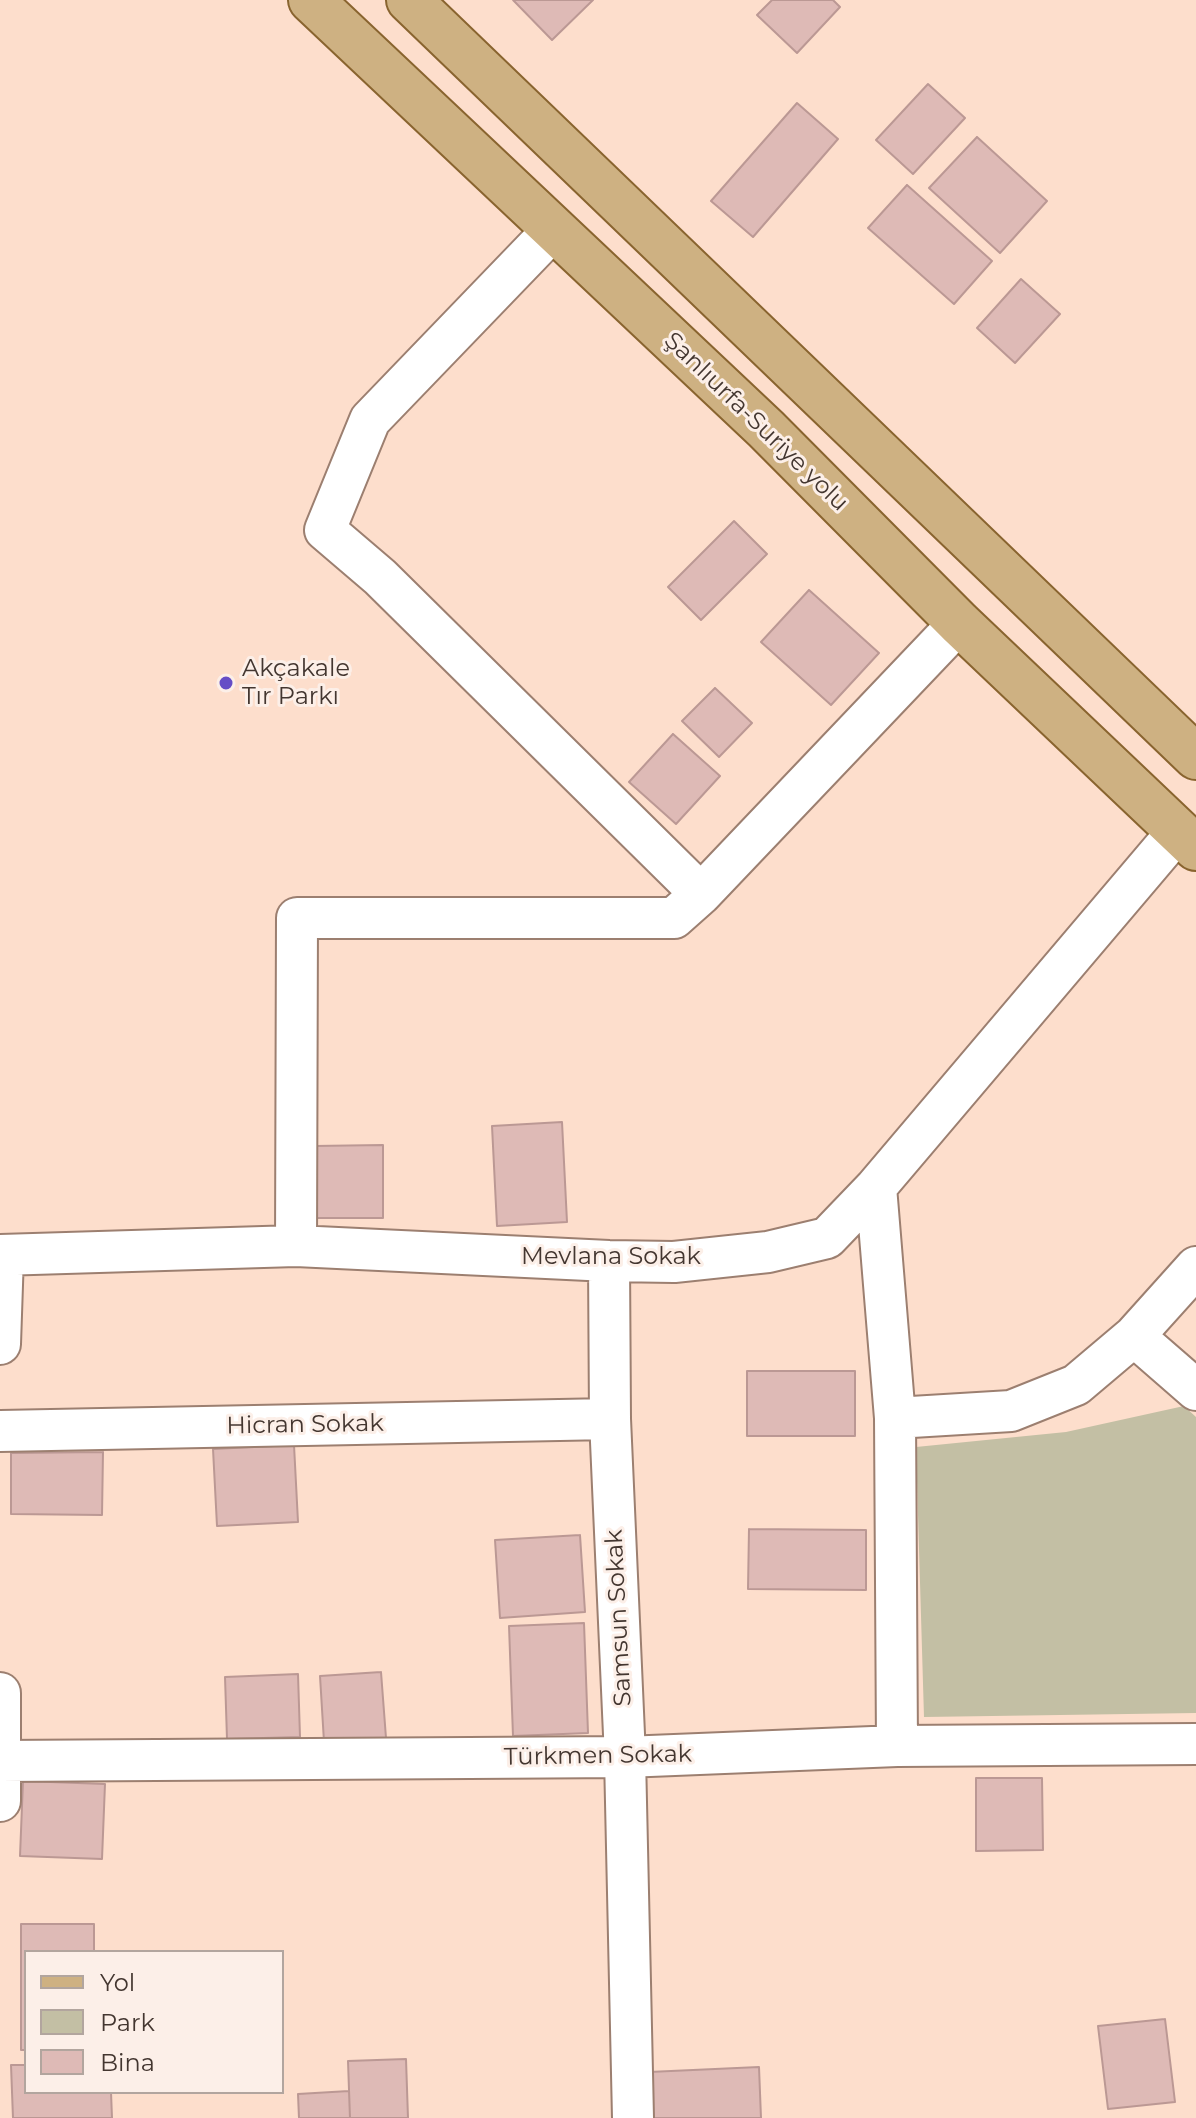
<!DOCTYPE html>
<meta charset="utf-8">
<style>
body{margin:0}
#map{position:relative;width:1196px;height:2118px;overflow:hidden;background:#fddecc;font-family:Montserrat,sans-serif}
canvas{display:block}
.legend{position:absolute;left:24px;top:1950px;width:260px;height:144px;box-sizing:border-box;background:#fcefe8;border:2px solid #b2a59e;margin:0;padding:10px 14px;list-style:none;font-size:24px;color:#433630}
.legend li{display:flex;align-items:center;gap:16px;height:40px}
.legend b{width:40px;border:2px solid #b2a59e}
</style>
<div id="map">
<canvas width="1196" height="2118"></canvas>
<ul class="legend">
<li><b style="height:10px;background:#ceb182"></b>Yol</li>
<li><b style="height:22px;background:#c3bfa4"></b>Park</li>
<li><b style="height:22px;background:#debab6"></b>Bina</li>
</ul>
</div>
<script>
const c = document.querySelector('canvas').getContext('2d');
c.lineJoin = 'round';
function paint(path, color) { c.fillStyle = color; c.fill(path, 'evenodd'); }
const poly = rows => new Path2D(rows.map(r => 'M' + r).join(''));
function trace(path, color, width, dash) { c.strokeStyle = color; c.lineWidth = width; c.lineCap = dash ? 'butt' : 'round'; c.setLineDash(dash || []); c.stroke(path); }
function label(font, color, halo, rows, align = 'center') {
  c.font = font + ' Montserrat,sans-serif'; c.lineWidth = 6; c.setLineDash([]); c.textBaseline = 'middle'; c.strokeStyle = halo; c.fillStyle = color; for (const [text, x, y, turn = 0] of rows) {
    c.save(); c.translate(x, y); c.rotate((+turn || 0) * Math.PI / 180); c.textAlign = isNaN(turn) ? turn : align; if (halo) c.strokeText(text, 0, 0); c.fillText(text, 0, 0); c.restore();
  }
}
paint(poly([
 [1184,1406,1196,1417,1196,1713,924,1717,916,1447,1066,1432]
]), '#c3bfa4');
const building = poly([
 [513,0,593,0,552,40,513,0],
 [772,0,833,0,840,7,797,53,757,15,772,0],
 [928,84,965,118,913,174,876,140,928,84],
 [797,103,838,139,753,237,711,201,797,103],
 [977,137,1047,201,1000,253,929,188,977,137],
 [907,185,992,261,954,304,868,228,907,185],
 [1021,279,1060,314,1015,363,977,328,1021,279],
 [734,521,767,554,701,620,668,587,734,521],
 [809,590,879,653,831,705,761,642,809,590],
 [715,688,752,723,719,757,682,721,715,688],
 [673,734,720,776,676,824,629,782,673,734],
 [562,1122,567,1222,497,1226,492,1126,562,1122],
 [383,1145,383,1218,315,1218,314,1146,383,1145],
 [747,1371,855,1371,855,1436,747,1436,747,1371],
 [294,1445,298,1522,217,1526,213,1449,294,1445],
 [103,1452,102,1515,11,1514,11,1453,103,1452],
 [749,1529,866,1530,866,1590,748,1589,749,1529],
 [580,1535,585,1612,500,1618,495,1540,580,1535],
 [584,1623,588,1733,513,1736,509,1626,584,1623],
 [381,1672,386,1738,324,1742,320,1676,381,1672],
 [298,1674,300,1737,227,1739,225,1677,298,1674],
 [976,1778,1042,1778,1043,1850,976,1851,976,1778],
 [23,1781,105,1784,102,1859,20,1856,23,1781],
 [21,1924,94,1924,94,1952,26,1952,26,2050,21,2050,21,1924],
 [1165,2019,1175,2102,1108,2109,1098,2026,1165,2019],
 [406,2059,408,2118,350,2118,348,2061,406,2059],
 [11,2065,26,2065,26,2092,111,2092,112,2118,13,2118,11,2065],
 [759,2067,761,2118,651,2118,649,2072,759,2067],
 [349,2091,350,2118,299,2118,298,2094,349,2091]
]);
paint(building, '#debab6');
trace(building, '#bb9894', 2);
const minor = poly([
 [554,229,370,420,325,530,380,577,701,894],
 [876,1187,895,1418,897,1746],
 [296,1246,297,918,674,918,701,894,959,623],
 [0,1255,296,1246,609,1261,674,1262,768,1252,827,1238,876,1187,1178,831],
 [609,1261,610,1419,625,1757,633,2118],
 [1134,1336,1196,1390],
 [0,1344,3,1255],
 [895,1418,1011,1411,1076,1385,1134,1336,1196,1267],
 [0,1431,610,1419],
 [0,1693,0,1801],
 [0,1761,625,1757,897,1746,1196,1744]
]);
const major = poly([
 [311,0,766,429,959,623,1196,848],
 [409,0,1196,757]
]);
trace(minor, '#9c7f70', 44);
trace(major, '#89642f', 48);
trace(minor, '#fff', 40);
trace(major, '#ceb182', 44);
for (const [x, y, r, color] of [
 [226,683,8,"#664dc6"]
]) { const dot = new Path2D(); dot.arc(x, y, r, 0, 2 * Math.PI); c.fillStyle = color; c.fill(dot); trace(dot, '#fcefe8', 3); }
label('24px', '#433630', '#fcefe8', [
 ["Şanlıurfa-Suriye yolu",756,422,44],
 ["Mevlana Sokak",611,1257],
 ["Hicran Sokak",305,1425,-1],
 ["Samsun Sokak",619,1618,-93],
 ["Türkmen Sokak",598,1756,-1]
]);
label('24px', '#433630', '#fcefe8', [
 ["Akçakale",242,669],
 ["Tır Parkı",242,697]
], 'left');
</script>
